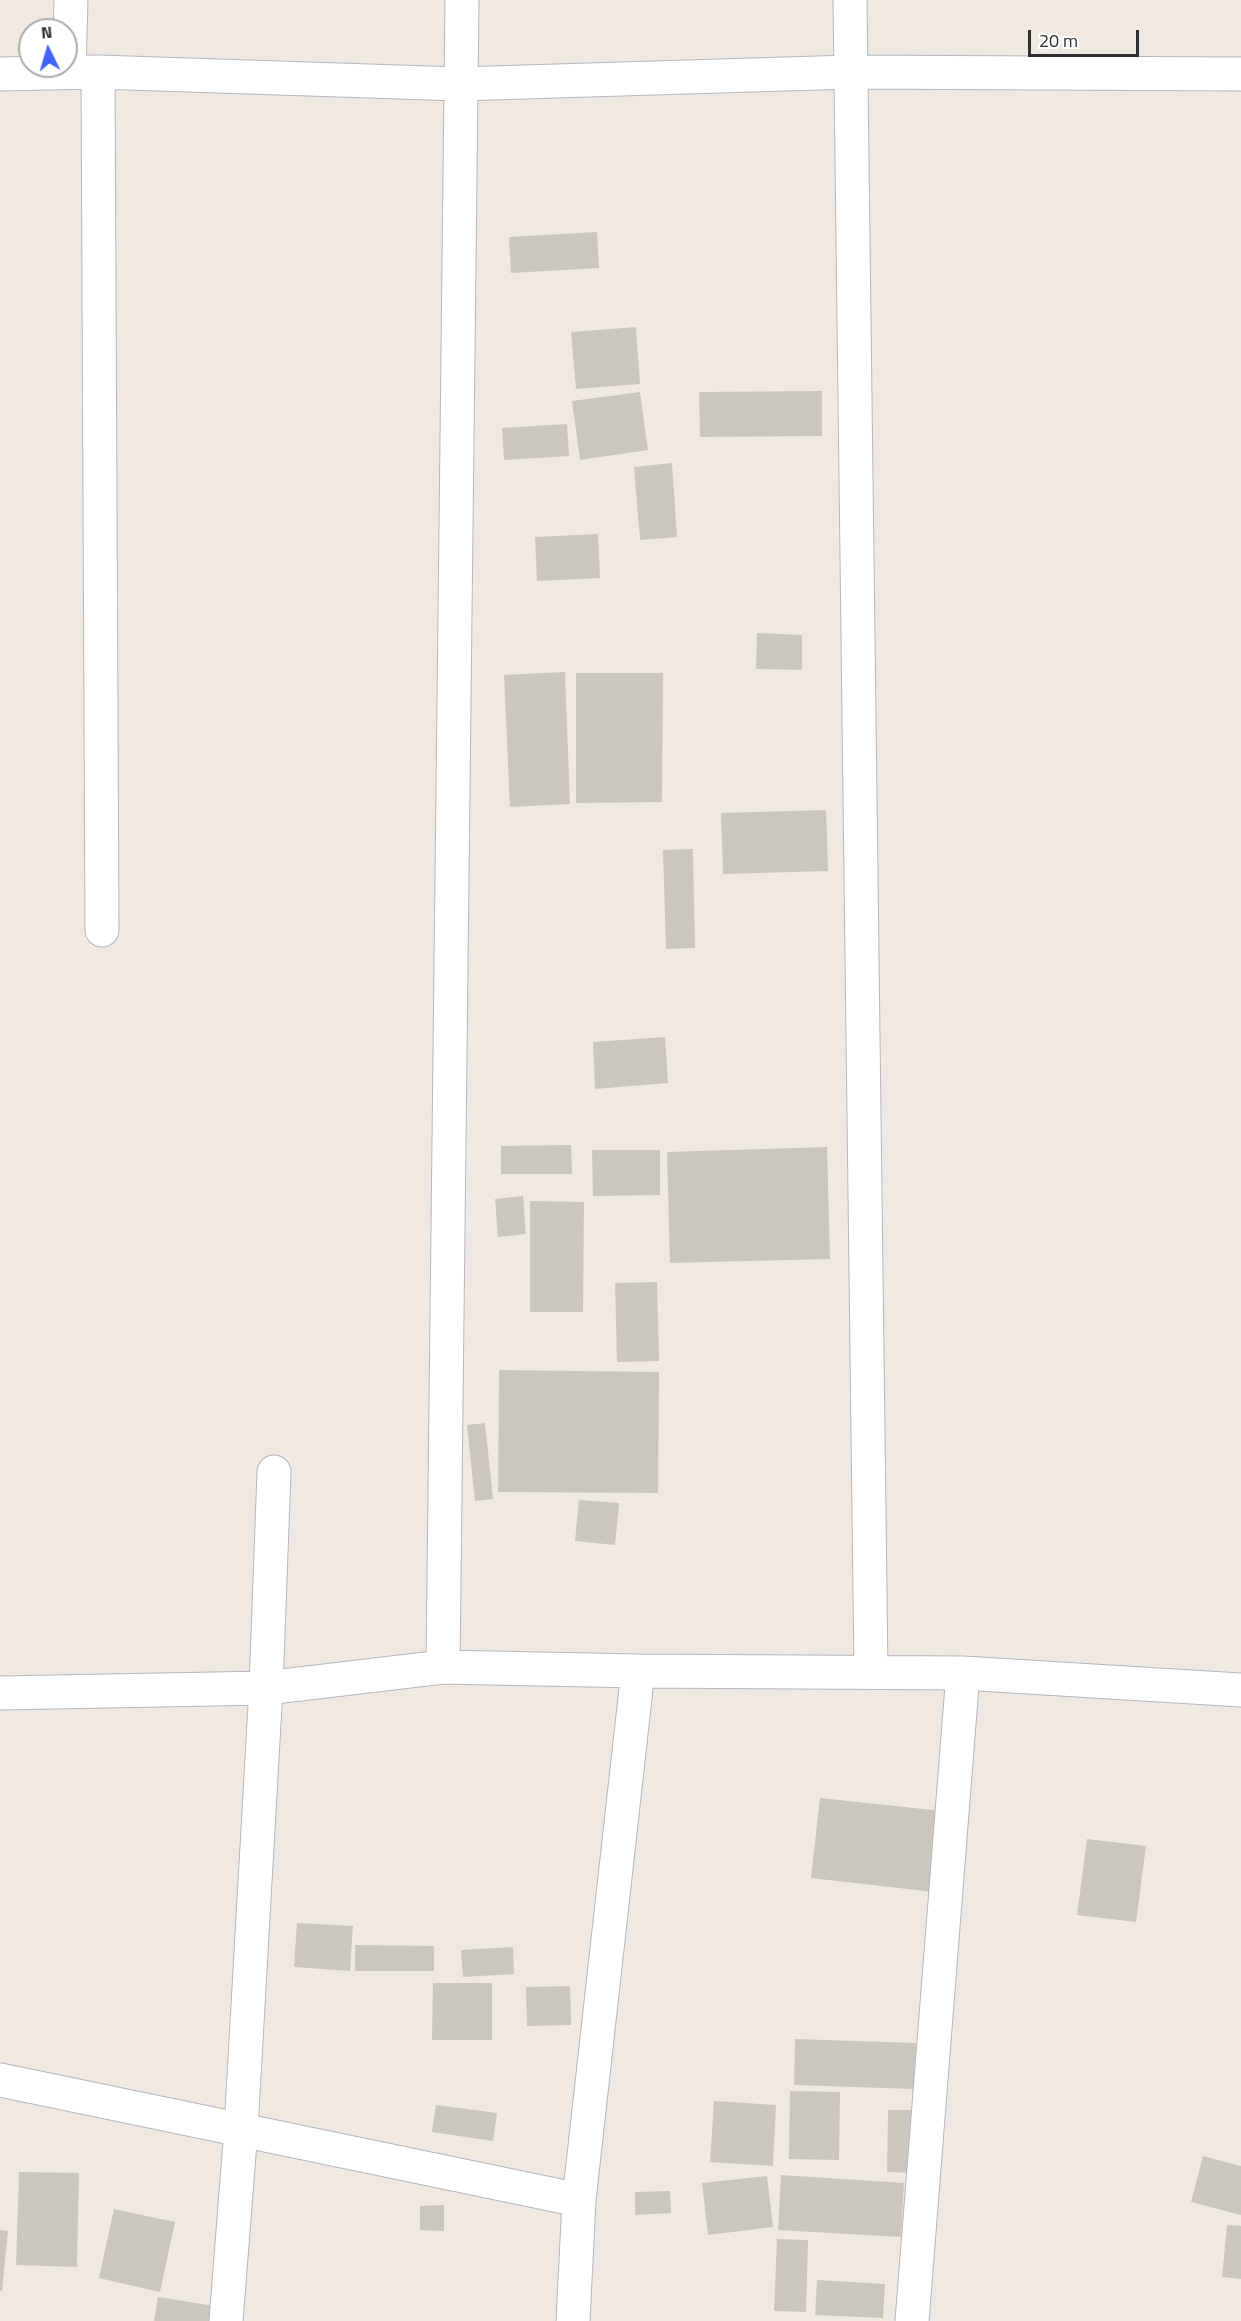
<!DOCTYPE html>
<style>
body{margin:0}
#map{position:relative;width:1241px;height:2321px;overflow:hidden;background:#efe9e1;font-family:"Titillium Web",sans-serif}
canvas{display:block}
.north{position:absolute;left:18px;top:18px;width:60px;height:60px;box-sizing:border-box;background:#fff;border:2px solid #ababab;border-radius:50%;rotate:355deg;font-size:16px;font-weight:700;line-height:24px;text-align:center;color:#2e2e2e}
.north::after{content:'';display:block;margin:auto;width:21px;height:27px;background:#4264fb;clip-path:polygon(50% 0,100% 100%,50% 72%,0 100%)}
.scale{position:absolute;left:1028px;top:30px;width:111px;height:27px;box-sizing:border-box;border:3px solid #2e2e2e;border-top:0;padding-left:8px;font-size:18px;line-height:21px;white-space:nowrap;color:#2e2e2e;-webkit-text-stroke:4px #fff;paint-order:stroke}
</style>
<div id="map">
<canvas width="1241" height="2321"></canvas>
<div class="north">N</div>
<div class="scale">20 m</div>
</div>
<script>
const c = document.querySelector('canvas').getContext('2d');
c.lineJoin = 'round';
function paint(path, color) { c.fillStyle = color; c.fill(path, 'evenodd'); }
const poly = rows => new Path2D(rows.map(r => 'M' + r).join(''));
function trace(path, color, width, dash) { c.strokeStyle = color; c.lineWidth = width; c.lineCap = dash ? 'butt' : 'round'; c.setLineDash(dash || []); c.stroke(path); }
paint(poly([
 [597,232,599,268,511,273,509,237],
 [636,327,640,384,576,389,571,332],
 [822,391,822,436,700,437,699,392],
 [640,392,648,450,580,460,572,401],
 [567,424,569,456,504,460,502,428],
 [672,463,677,537,640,540,634,467],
 [598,534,600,578,537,581,535,537],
 [757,633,802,635,802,670,756,669],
 [565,672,570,804,510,807,504,675],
 [576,673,663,673,662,802,576,803],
 [826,810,828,871,723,874,721,813],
 [693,849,695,948,666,949,663,850],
 [665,1037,668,1083,595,1089,593,1042],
 [571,1145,572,1174,501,1174,501,1146],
 [827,1147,830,1259,670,1263,667,1152],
 [592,1150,660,1150,660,1195,593,1196],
 [523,1196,526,1234,498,1237,495,1199],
 [530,1201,584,1202,583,1312,530,1312],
 [657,1282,659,1361,617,1362,615,1283],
 [499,1370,659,1372,658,1493,498,1492],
 [485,1423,493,1499,475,1501,467,1425],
 [579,1500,619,1503,615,1545,575,1541],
 [820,1798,942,1811,934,1892,811,1878],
 [1087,1839,1146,1846,1136,1922,1077,1915],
 [297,1923,353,1926,350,1971,294,1967],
 [355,1945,434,1946,434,1971,355,1971],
 [513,1947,514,1974,463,1977,461,1950],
 [433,1983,492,1983,492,2040,432,2040],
 [570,1986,571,2025,527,2026,526,1987],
 [795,2039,916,2043,914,2089,794,2085],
 [790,2091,840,2092,839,2160,789,2159],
 [714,2101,776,2105,773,2166,710,2162],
 [436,2105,497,2113,493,2141,432,2132],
 [888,2110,919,2110,918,2173,887,2172],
 [1203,2156,1241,2166,1241,2215,1191,2202],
 [19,2172,79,2173,77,2267,16,2265],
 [781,2175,904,2183,901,2237,778,2230],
 [767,2176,773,2227,708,2235,702,2183],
 [670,2191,671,2213,635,2215,635,2192],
 [444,2205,444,2231,420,2230,420,2206],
 [114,2209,175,2222,160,2292,99,2278],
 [1227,2225,1241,2226,1241,2279,1222,2277],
 [0,2230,8,2231,2,2291,0,2291],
 [777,2239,808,2240,806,2312,774,2311],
 [817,2280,885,2284,883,2318,815,2315],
 [158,2297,215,2306,213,2321,154,2321]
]), '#cbc7bf');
const street = poly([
 [850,0,871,1671],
 [69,71,71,0],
 [98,72,102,930],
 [0,74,98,72,459,84,850,72,1241,74],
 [443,1667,462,0],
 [0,1693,266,1688,443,1667,638,1671,963,1673,1241,1690],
 [0,2080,579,2200],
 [226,2321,241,2129,266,1688,274,1472],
 [573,2321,579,2200,638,1671],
 [912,2321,963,1673]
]);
trace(street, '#b4b7c1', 35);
trace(street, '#fff', 33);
</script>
